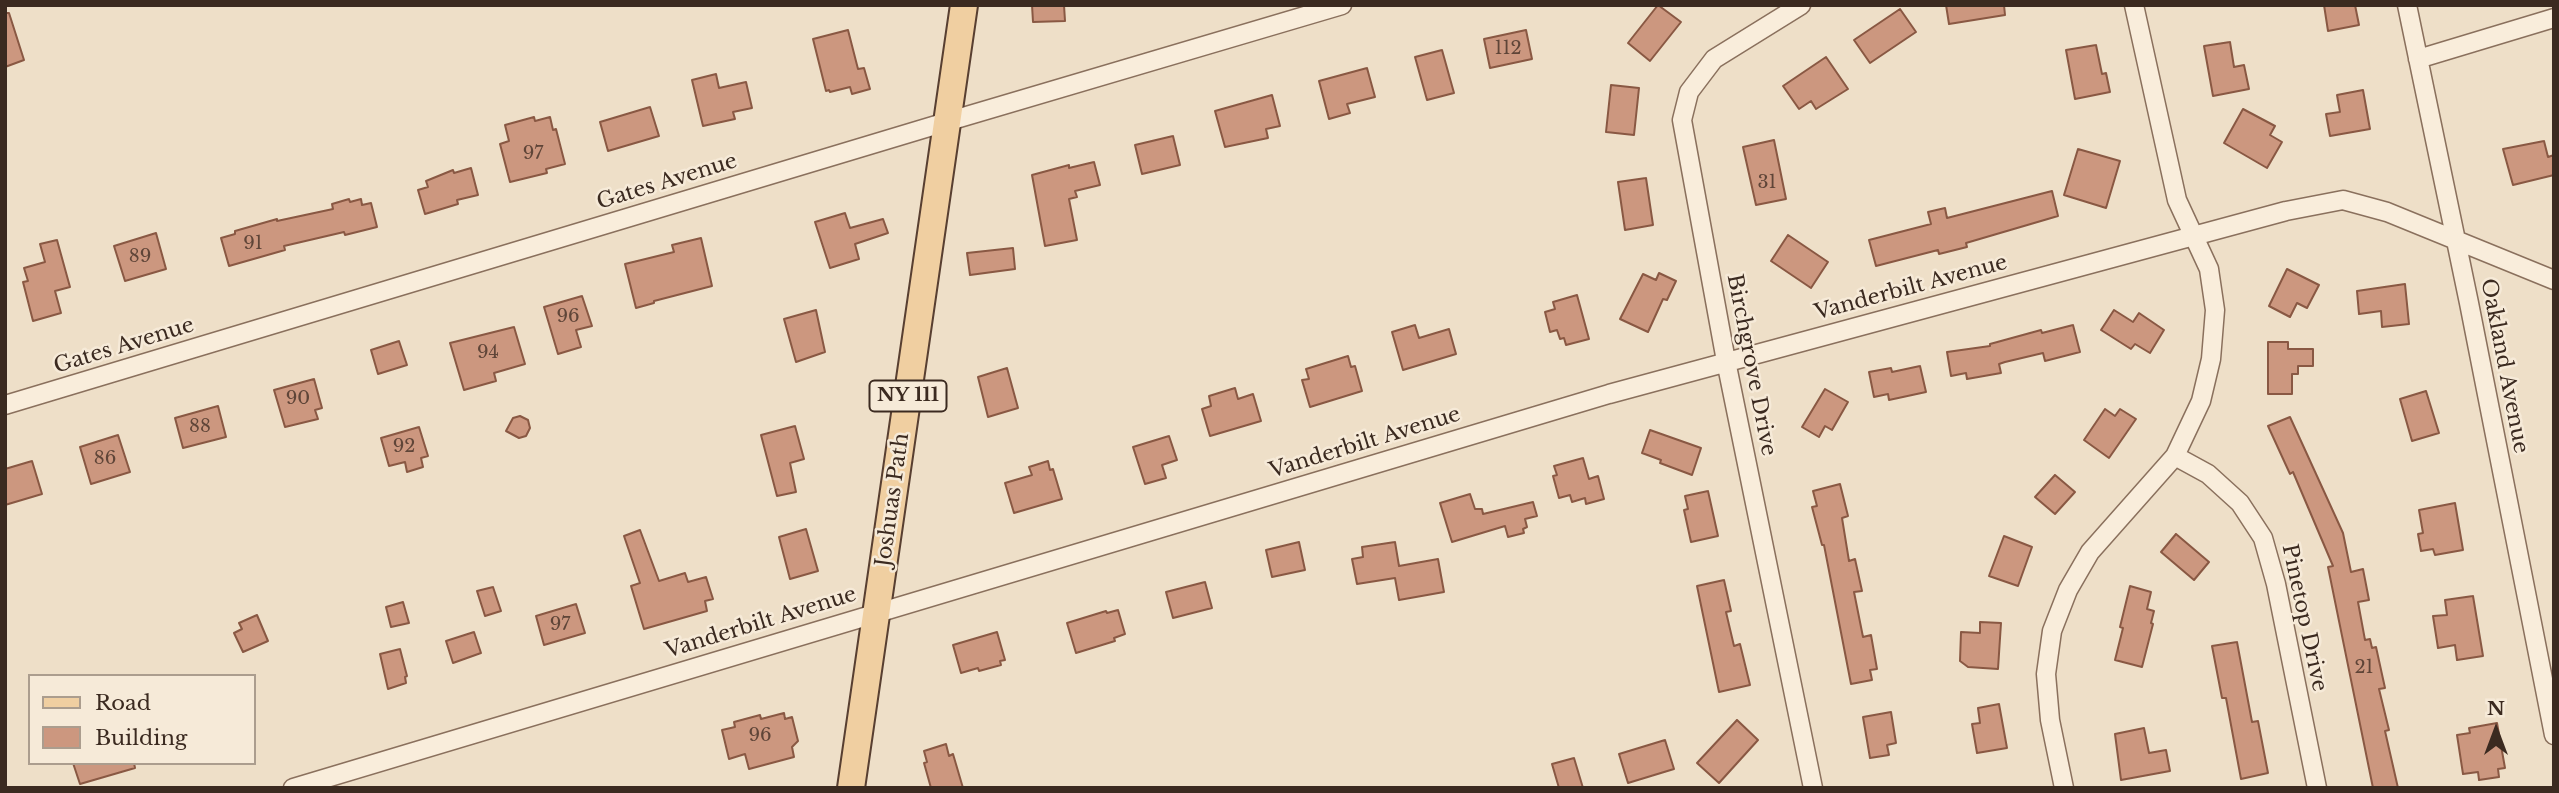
<!DOCTYPE html>
<style>
body{margin:0}
#map{position:relative;width:2559px;height:793px;overflow:hidden;background:#eedfc8;font-family:"Libre Baskerville",serif}
canvas{display:block}
.frame{position:absolute;inset:0;border:7px solid #3b2a20;pointer-events:none}
.legend{position:absolute;left:28px;top:674px;width:228px;height:91px;box-sizing:border-box;background:#f6ead8;border:2px solid #ab9d8e;margin:0;padding:9px 12px;list-style:none;font-size:21px;color:#3b2a20}
.legend li{display:flex;align-items:center;gap:14px;height:35px}
.legend b{width:35px;border:2px solid #ab9d8e}
.north{position:absolute;left:2461px;top:695px;width:70px;height:70px;-webkit-text-stroke:5px #f6ead8;paint-order:stroke;rotate:0deg;font-size:19px;font-weight:700;line-height:28px;text-align:center;color:#3b2a20}
.north::after{content:'';display:block;margin:auto;width:24px;height:32px;background:#3b2a20;clip-path:polygon(50% 0,100% 100%,50% 72%,0 100%)}
</style>
<div id="map">
<canvas width="2559" height="793"></canvas>
<div class="frame"></div>
<ul class="legend">
<li><b style="height:9px;background:#f0cfa1"></b>Road</li>
<li><b style="height:19px;background:#cc977f"></b>Building</li>
</ul>
<div class="north">N</div>
</div>
<script>
const c = document.querySelector('canvas').getContext('2d');
c.lineJoin = 'round';
function paint(path, color) { c.fillStyle = color; c.fill(path, 'evenodd'); }
const poly = rows => new Path2D(rows.map(r => 'M' + r).join(''));
function trace(path, color, width, dash) { c.strokeStyle = color; c.lineWidth = width; c.lineCap = dash ? 'butt' : 'round'; c.setLineDash(dash || []); c.stroke(path); }
function label(font, color, halo, rows, align = 'center') {
  c.font = font + ' "Libre Baskerville",serif'; c.lineWidth = 5; c.setLineDash([]); c.textBaseline = 'middle'; c.strokeStyle = halo; c.fillStyle = color; for (const [text, x, y, turn = 0] of rows) {
    c.save(); c.translate(x, y); c.rotate((+turn || 0) * Math.PI / 180); c.textAlign = isNaN(turn) ? turn : align; if (halo) c.strokeText(text, 0, 0); c.fillText(text, 0, 0); c.restore();
  }
}
const building = poly([
 [1032,5,1064,5,1065,21,1033,22,1032,5],
 [1658,5,1681,22,1650,61,1628,43,1658,5],
 [1946,5,2004,5,2005,15,1949,24,1946,5],
 [2324,5,2355,5,2359,25,2328,31,2324,5],
 [1900,9,1916,32,1870,63,1854,40,1900,9],
 [5,13,9,13,24,60,5,67,5,13],
 [848,30,858,69,864,68,870,89,852,94,850,87,830,92,829,90,826,91,813,39,848,30],
 [1526,30,1532,59,1490,68,1484,39,1526,30],
 [2230,42,2234,67,2244,65,2249,89,2213,96,2204,46,2230,42],
 [2096,45,2102,74,2106,73,2110,92,2075,99,2066,50,2096,45],
 [1442,50,1454,93,1427,100,1415,57,1442,50],
 [1826,57,1848,89,1816,109,1811,101,1799,109,1783,86,1826,57],
 [1367,68,1375,97,1347,104,1350,113,1329,119,1319,81,1367,68],
 [716,74,719,88,746,82,752,108,733,112,735,119,703,126,692,80,716,74],
 [1611,85,1639,88,1634,135,1606,132,1611,85],
 [2363,90,2370,129,2330,136,2326,114,2340,112,2337,95,2363,90],
 [1272,95,1280,126,1266,129,1268,138,1225,147,1215,111,1272,95],
 [650,107,659,136,608,151,600,122,650,107],
 [2243,109,2275,126,2270,135,2282,142,2267,168,2224,143,2243,109],
 [534,117,535,121,550,117,553,130,556,129,565,164,546,169,547,173,510,182,500,144,509,141,505,125,534,117],
 [1173,136,1180,165,1142,174,1135,145,1173,136],
 [1774,140,1786,199,1756,205,1743,147,1774,140],
 [2544,141,2548,157,2554,155,2554,175,2513,185,2503,149,2544,141],
 [2078,149,2120,161,2106,208,2064,195,2078,149],
 [1094,162,1100,185,1075,191,1077,197,1069,199,1077,240,1045,246,1032,175,1069,165,1069,168,1094,162],
 [471,168,478,195,457,200,458,204,425,214,418,190,428,187,426,181,453,170,454,173,471,168],
 [1646,178,1653,225,1625,230,1618,182,1646,178],
 [2052,191,2058,216,1966,243,1967,247,1939,254,1938,250,1876,266,1869,240,1931,224,1928,212,1945,208,1947,218,2052,191],
 [349,199,350,202,361,199,362,205,371,203,377,227,345,235,344,232,284,246,285,250,229,266,221,238,235,234,235,231,277,219,277,221,333,209,332,204,349,199],
 [845,213,850,228,883,219,888,233,855,244,859,259,830,268,815,222,845,213],
 [156,233,166,269,125,281,114,246,156,233],
 [1788,235,1828,262,1811,288,1771,261,1788,235],
 [701,238,712,286,654,301,654,303,636,308,625,264,674,252,672,245,701,238],
 [57,240,70,287,55,291,61,313,33,321,23,282,28,281,24,268,45,262,40,244,57,240],
 [1013,248,1015,269,970,275,967,253,1013,248],
 [2287,269,2319,285,2307,308,2297,303,2290,317,2269,306,2287,269],
 [1659,273,1676,281,1667,300,1663,299,1648,332,1620,319,1643,274,1656,280,1659,273],
 [2405,284,2409,324,2382,327,2381,311,2359,314,2357,291,2405,284],
 [1577,295,1589,339,1566,345,1564,338,1560,339,1557,330,1550,332,1545,312,1555,309,1553,302,1577,295],
 [582,296,592,326,576,330,581,347,558,354,544,307,582,296],
 [816,310,825,352,796,362,784,319,816,310],
 [2114,310,2133,322,2139,313,2164,330,2150,353,2135,344,2131,349,2101,330,2114,310],
 [1415,325,1419,338,1449,329,1456,354,1403,370,1392,332,1415,325],
 [2073,325,2080,352,2045,361,2043,353,2005,362,1999,364,2001,373,1967,379,1966,373,1951,376,1947,352,1990,346,1990,344,2041,330,2042,333,2073,325],
 [514,327,525,364,494,373,496,381,464,390,450,343,514,327],
 [399,341,407,365,378,374,371,350,399,341],
 [2268,342,2288,342,2288,349,2313,349,2313,366,2298,366,2298,374,2292,374,2292,394,2268,394,2268,342],
 [1348,356,1351,367,1355,366,1362,391,1310,407,1302,380,1309,379,1306,369,1348,356],
 [1920,366,1926,392,1889,400,1888,394,1874,397,1869,372,1891,368,1892,372,1920,366],
 [1007,368,1018,408,988,417,978,377,1007,368],
 [314,379,322,408,315,410,318,419,285,427,274,390,314,379],
 [1235,388,1238,399,1253,394,1261,421,1210,436,1202,409,1211,406,1209,396,1235,388],
 [1825,389,1848,402,1832,430,1825,426,1819,437,1802,427,1825,389],
 [2426,391,2439,433,2412,441,2400,399,2426,391],
 [218,406,226,437,183,448,175,418,218,406],
 [2105,409,2115,416,2120,409,2136,419,2109,458,2084,440,2105,409],
 [520,416,528,420,530,428,526,436,519,438,506,431,513,418,520,416],
 [2290,417,2343,533,2351,572,2363,569,2369,600,2358,602,2365,640,2370,639,2372,648,2376,647,2385,688,2379,689,2389,730,2385,731,2398,788,2373,788,2328,567,2333,566,2293,472,2290,474,2268,426,2290,417],
 [795,426,804,459,790,463,796,492,777,496,761,435,795,426],
 [419,427,428,456,421,458,423,467,407,472,405,462,389,466,381,438,419,427],
 [1650,430,1701,448,1692,475,1660,463,1661,460,1642,453,1650,430],
 [118,435,130,472,91,484,80,447,118,435],
 [1169,436,1177,460,1162,465,1166,478,1145,484,1133,447,1169,436],
 [1583,458,1589,479,1598,476,1604,499,1586,504,1585,498,1572,502,1570,495,1559,498,1553,476,1557,475,1554,466,1583,458],
 [32,461,42,494,5,505,5,469,32,461],
 [1048,461,1050,470,1053,469,1062,499,1014,513,1005,483,1032,475,1029,467,1048,461],
 [2055,475,2075,492,2055,514,2035,497,2055,475],
 [1840,484,1848,516,1842,518,1849,561,1855,559,1862,591,1854,592,1863,637,1871,635,1877,669,1870,670,1872,680,1851,684,1824,545,1822,545,1812,507,1817,506,1813,491,1840,484],
 [1708,491,1718,536,1691,542,1684,510,1688,509,1685,496,1708,491],
 [1470,494,1475,509,1482,509,1483,514,1533,502,1537,516,1525,519,1527,527,1523,529,1524,533,1508,537,1505,526,1452,542,1440,503,1470,494],
 [2455,503,2463,550,2435,555,2433,549,2421,551,2418,534,2423,533,2419,510,2455,503],
 [806,529,818,571,790,579,779,537,806,529],
 [640,530,659,581,685,573,688,582,706,577,713,599,705,601,707,611,644,629,631,586,640,583,624,536,640,530],
 [2176,534,2209,562,2194,580,2161,552,2176,534],
 [2004,536,2032,547,2018,586,1989,576,2004,536],
 [1299,542,1305,570,1272,577,1266,550,1299,542],
 [1395,542,1399,566,1438,559,1444,592,1399,600,1395,578,1357,584,1352,559,1363,557,1362,547,1395,542],
 [1724,580,1731,611,1726,612,1734,646,1740,644,1750,685,1719,692,1697,586,1724,580],
 [1205,582,1212,608,1173,618,1166,592,1205,582],
 [2130,586,2151,592,2147,609,2154,611,2151,623,2153,624,2142,667,2115,660,2123,628,2120,627,2130,586],
 [493,587,501,611,485,616,477,591,493,587],
 [2473,596,2483,656,2457,660,2455,645,2438,648,2433,616,2447,615,2445,600,2473,596],
 [403,602,409,623,391,627,386,607,403,602],
 [576,604,585,633,544,645,536,616,576,604],
 [1118,610,1125,634,1114,638,1115,641,1076,653,1067,623,1106,611,1107,613,1118,610],
 [257,615,268,641,243,652,234,633,242,629,239,623,257,615],
 [1980,622,2001,623,1998,669,1968,667,1960,661,1961,632,1980,633,1980,622],
 [474,632,481,653,453,663,446,641,474,632],
 [997,632,1005,660,1000,661,1001,665,979,671,978,668,961,673,953,645,997,632],
 [2237,642,2252,722,2258,721,2268,773,2241,779,2226,698,2222,698,2212,646,2237,642],
 [400,649,407,676,405,677,406,683,388,689,380,654,400,649],
 [1999,704,2007,748,1977,753,1972,724,1980,723,1978,708,1999,704],
 [1891,712,1896,743,1887,745,1889,755,1870,758,1863,717,1891,712],
 [784,713,785,719,792,717,798,741,792,747,794,757,749,769,745,754,729,759,722,730,735,727,734,722,760,715,761,719,784,713],
 [1737,720,1758,740,1719,783,1697,763,1737,720],
 [2497,723,2505,768,2498,769,2499,777,2479,780,2478,772,2463,774,2457,735,2470,733,2469,728,2497,723],
 [2144,728,2149,753,2166,750,2170,771,2121,780,2115,734,2144,728],
 [1665,740,1674,769,1628,783,1619,754,1665,740],
 [946,744,949,756,953,754,963,788,931,788,924,763,927,762,924,751,946,744],
 [1574,758,1583,788,1559,788,1552,764,1574,758],
 [73,763,134,763,135,768,80,784,73,763]
]);
paint(building, '#cc977f');
trace(building, '#895843', 2);
const street = poly([
 [1801,5,1714,59,1689,92,1682,120,1726,361,1813,788],
 [2407,5,2469,303,2554,735],
 [2418,59,2554,18],
 [5,405,946,122,1342,5],
 [2175,456,2208,474,2240,503,2263,538,2276,584,2317,788],
 [293,788,1609,394,2286,211,2343,200,2387,212,2554,280],
 [2064,788,2050,720,2046,674,2052,631,2068,590,2090,552,2175,456,2201,401,2211,359,2215,310,2209,269,2177,200,2134,5]
]);
const primary = poly([
 [851,788,964,5]
]);
trace(street, '#8a705d', 21);
trace(primary, '#583f31', 30);
trace(street, '#f9eddb', 18);
trace(primary, '#f0cfa1', 26);
label('18px', '#5f4538', null, [
 ["112",1508,49],
 ["97",533,154],
 ["31",1767,183],
 ["91",253,244],
 ["89",140,257],
 ["96",568,317],
 ["94",488,353],
 ["90",298,399],
 ["88",200,427],
 ["92",404,447],
 ["86",105,459],
 ["97",560,625],
 ["21",2364,668],
 ["96",760,736]
]);
for (const [x, y, w] of [
 [908,396,77]
]) { const box = new Path2D(); box.roundRect(x - w / 2, y - 15.5, w, 31, 5); c.fillStyle = '#f6ead8'; c.fill(box); trace(box, '#3b2a20', 2); }
label('bold 19px', '#3b2a20', null, [
 ["NY 111",908,396]
]);
label('21px', '#3b2a20', '#f6ead8', [
 ["Gates Avenue",667,182,-17],
 ["Vanderbilt Avenue",1911,288,-15],
 ["Gates Avenue",124,346,-17],
 ["Birchgrove Drive",1751,365,79],
 ["Oakland Avenue",2504,366,79],
 ["Vanderbilt Avenue",1365,443,-17],
 ["Joshuas Path",893,500,-82],
 ["Pinetop Drive",2304,618,78],
 ["Vanderbilt Avenue",761,623,-17]
]);
</script>
